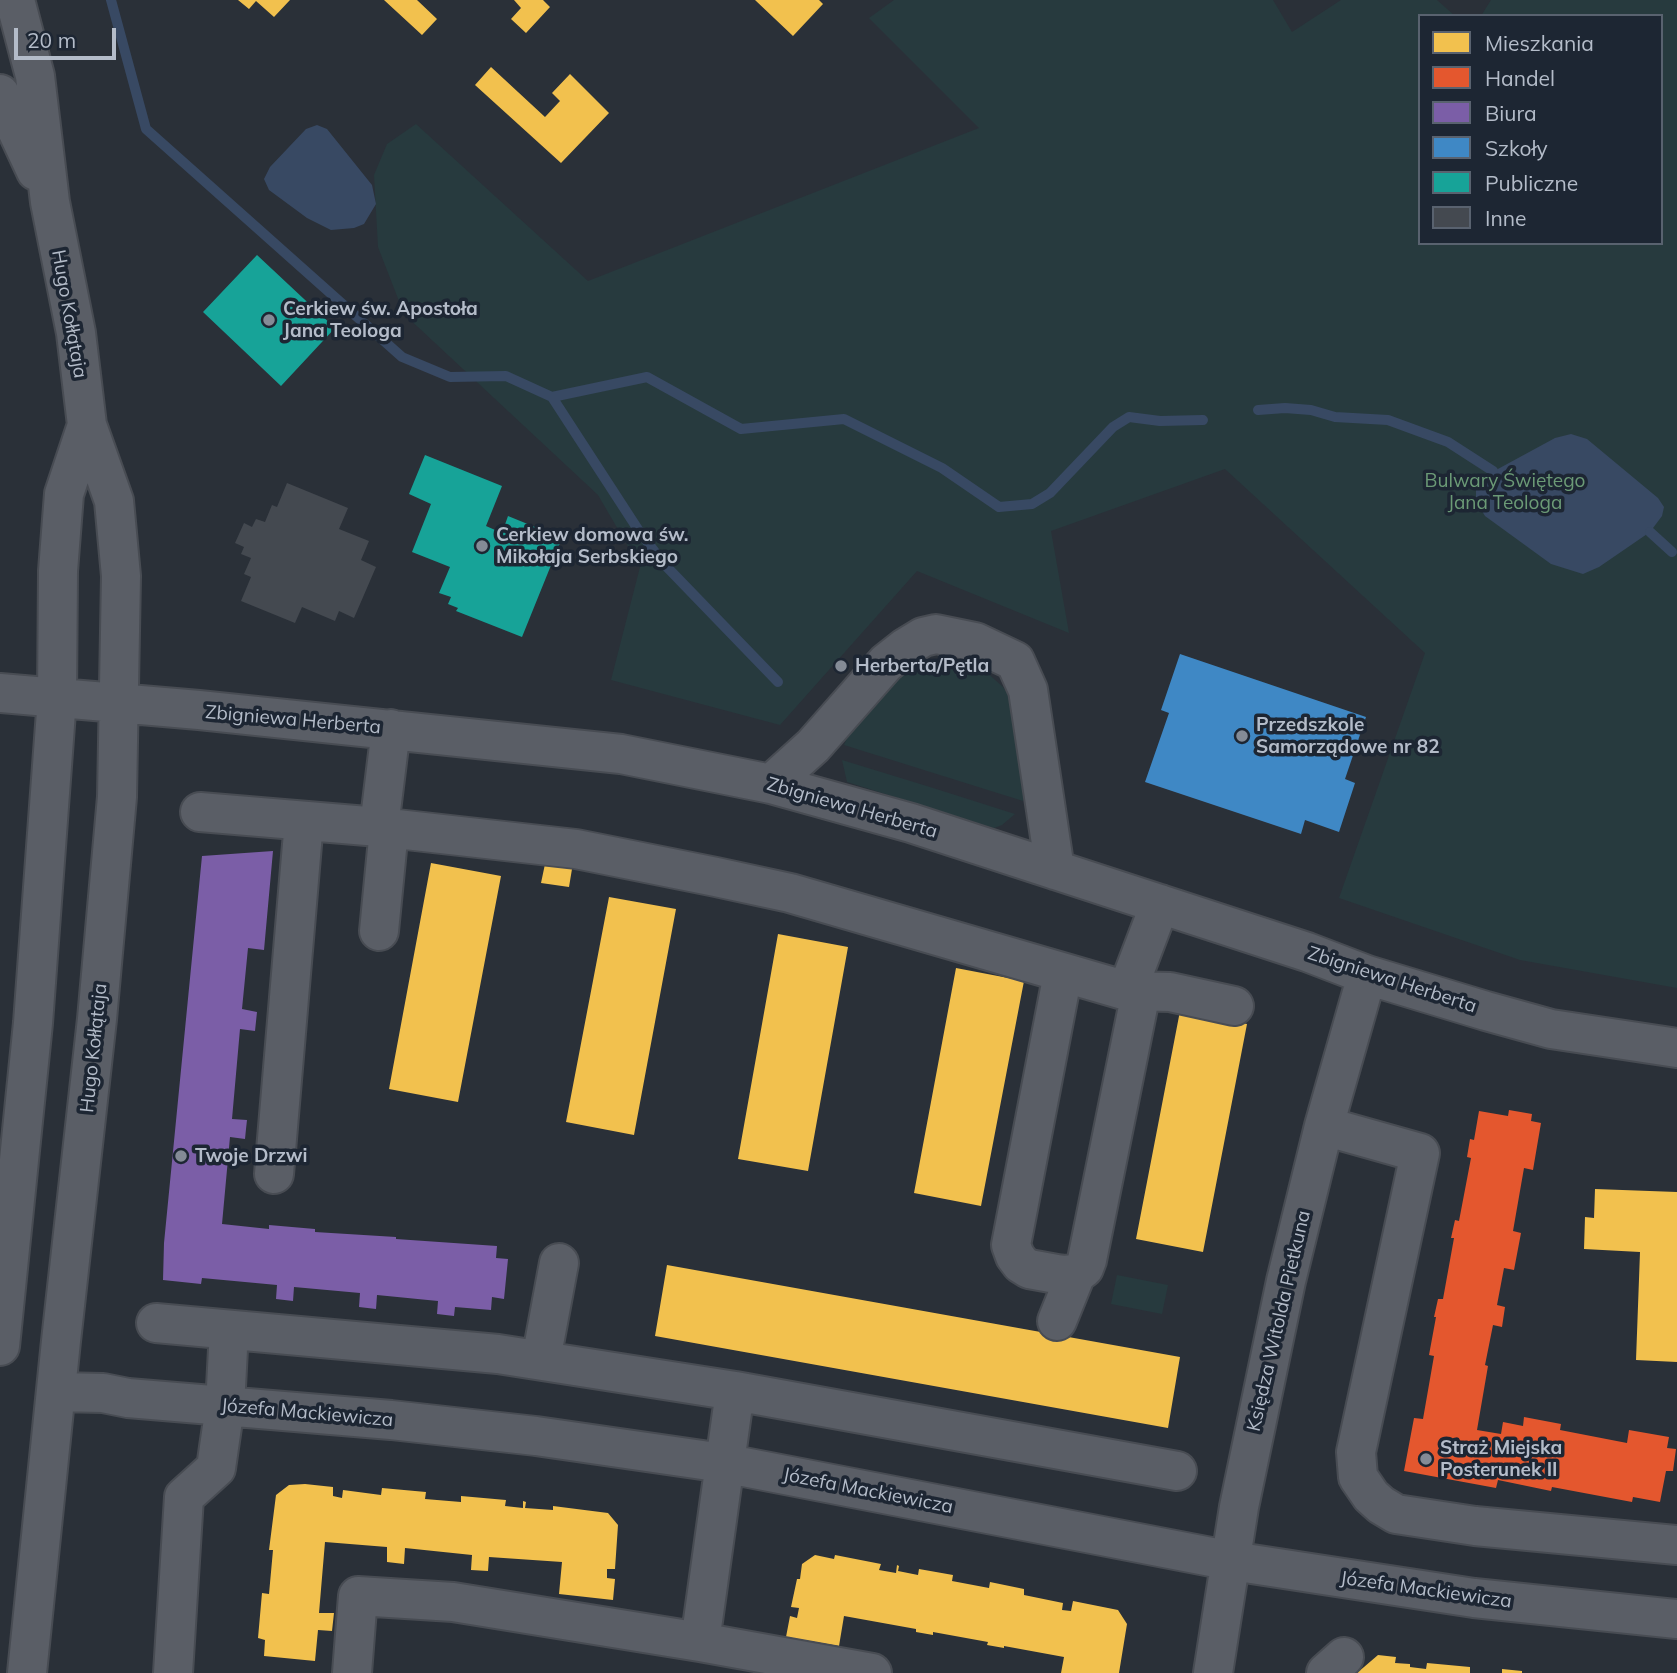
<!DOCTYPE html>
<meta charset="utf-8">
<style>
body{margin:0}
#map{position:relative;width:1677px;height:1673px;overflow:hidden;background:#2a3038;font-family:Mulish,sans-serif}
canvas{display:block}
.legend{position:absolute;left:1418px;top:14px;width:245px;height:231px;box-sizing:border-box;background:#1d2633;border:2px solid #59626f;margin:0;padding:9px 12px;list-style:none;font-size:21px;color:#b4bcc9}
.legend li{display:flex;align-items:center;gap:14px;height:35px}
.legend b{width:35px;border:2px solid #59626f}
.scale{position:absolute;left:14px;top:28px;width:102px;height:32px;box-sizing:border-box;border:4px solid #b4bcc9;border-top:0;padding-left:9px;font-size:21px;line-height:24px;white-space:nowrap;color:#b4bcc9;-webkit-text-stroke:5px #1d2633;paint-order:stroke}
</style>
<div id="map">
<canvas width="1677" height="1673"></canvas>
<ul class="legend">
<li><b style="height:19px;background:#f2c14e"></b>Mieszkania</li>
<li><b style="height:19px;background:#e4572e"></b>Handel</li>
<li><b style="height:19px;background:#7b5ea7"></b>Biura</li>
<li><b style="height:19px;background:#3f88c5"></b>Szkoły</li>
<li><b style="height:19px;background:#17a398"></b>Publiczne</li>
<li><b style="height:19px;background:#444950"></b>Inne</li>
</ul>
<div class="scale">20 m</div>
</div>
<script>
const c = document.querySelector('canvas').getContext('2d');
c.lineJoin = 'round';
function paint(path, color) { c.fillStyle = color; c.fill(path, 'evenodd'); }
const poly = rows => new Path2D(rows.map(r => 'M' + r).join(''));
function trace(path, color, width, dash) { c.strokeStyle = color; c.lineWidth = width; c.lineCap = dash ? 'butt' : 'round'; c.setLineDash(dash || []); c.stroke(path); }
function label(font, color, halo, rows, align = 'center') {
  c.font = font + ' Mulish,sans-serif'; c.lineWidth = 7; c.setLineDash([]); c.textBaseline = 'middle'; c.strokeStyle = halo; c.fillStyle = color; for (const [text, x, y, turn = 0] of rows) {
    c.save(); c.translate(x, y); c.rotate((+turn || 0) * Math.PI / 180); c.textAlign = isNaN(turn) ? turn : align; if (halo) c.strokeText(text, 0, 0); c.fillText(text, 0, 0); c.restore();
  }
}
paint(poly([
 [894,0,1273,0,1292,32,1341,0,1437,0,1455,16,1420,16,1420,243,1661,243,1661,16,1481,16,1491,0,1677,0,1677,988,1520,960,1339,898,1425,653,1225,469,1051,531,1069,633,917,571,780,725,611,680,640,567,598,495,404,314,378,247,374,175,387,144,416,124,588,281,979,128,869,18],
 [937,660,968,663,985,671,1003,687,1011,699,1027,789,1023,801,844,745,854,722,907,669],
 [842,760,930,787,1015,814,1002,825,994,828,847,782],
 [1117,1275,1168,1285,1162,1314,1111,1304]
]), '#273a3e');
paint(poly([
 [317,125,327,129,372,185,376,204,364,224,354,228,331,230,307,218,269,190,264,179,270,167,306,129],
 [1571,434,1587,439,1658,498,1664,507,1662,516,1650,532,1599,567,1583,574,1551,564,1485,516,1476,501,1476,488,1485,476,1555,438]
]), '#384963');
paint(poly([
 [238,0,290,0,274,17,256,1,249,9],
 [384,0,417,0,437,19,422,35],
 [514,0,543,0,550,7,526,33,511,19,521,8],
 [755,0,819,0,823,4,793,36],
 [491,67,545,117,560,101,552,93,570,74,609,113,561,163,475,85],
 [431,863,501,876,458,1102,389,1089],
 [545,864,572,869,569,887,541,883],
 [609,897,676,909,634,1135,566,1122],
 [778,934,848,947,808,1171,738,1159],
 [956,968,1024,981,981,1206,914,1193],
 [1180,1011,1247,1024,1203,1252,1136,1239],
 [1595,1189,1677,1192,1677,1362,1636,1360,1640,1252,1584,1249,1585,1217,1594,1218],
 [667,1265,1180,1357,1168,1428,655,1336],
 [305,1484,333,1487,333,1496,342,1498,343,1490,381,1495,382,1488,426,1492,425,1499,461,1502,461,1496,506,1500,505,1506,523,1508,523,1501,526,1502,525,1508,553,1510,553,1506,608,1513,618,1525,615,1569,607,1569,607,1578,615,1579,613,1600,559,1594,562,1562,489,1557,488,1571,471,1570,472,1555,405,1548,404,1564,387,1562,387,1547,325,1542,319,1613,334,1613,332,1631,318,1630,315,1661,264,1656,265,1640,258,1638,262,1593,269,1594,273,1550,269,1550,276,1495,289,1485],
 [815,1555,834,1559,835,1555,881,1564,879,1570,896,1573,897,1565,899,1566,898,1571,918,1575,919,1569,953,1575,952,1581,989,1588,990,1582,1024,1589,1024,1595,1063,1603,1062,1610,1071,1611,1073,1601,1118,1610,1127,1624,1119,1673,1061,1673,1064,1657,1004,1646,1004,1648,987,1645,988,1642,933,1632,933,1635,916,1632,916,1629,844,1616,839,1646,786,1637,790,1616,797,1618,799,1608,791,1607,797,1579,800,1579,802,1564],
 [1378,1655,1396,1657,1395,1663,1410,1664,1410,1667,1426,1669,1427,1663,1470,1667,1470,1673,1357,1673],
 [1502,1669,1522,1671,1522,1673,1502,1673]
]), '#f2c14e');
paint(poly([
 [1509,1110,1532,1114,1531,1121,1541,1123,1533,1170,1524,1168,1513,1231,1521,1233,1514,1270,1504,1268,1497,1305,1505,1307,1502,1327,1493,1325,1485,1365,1488,1366,1477,1430,1501,1434,1503,1422,1523,1426,1524,1417,1561,1424,1560,1430,1627,1443,1629,1430,1669,1437,1667,1448,1676,1449,1673,1471,1666,1471,1660,1502,1633,1497,1632,1502,1552,1487,1551,1491,1498,1480,1496,1488,1404,1471,1414,1418,1423,1419,1434,1356,1429,1355,1436,1317,1434,1317,1438,1299,1443,1299,1454,1238,1451,1238,1455,1220,1459,1221,1471,1158,1467,1157,1470,1139,1474,1140,1479,1111,1508,1116]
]), '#e4572e');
paint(poly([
 [273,851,264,950,248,948,242,1009,257,1012,255,1031,240,1029,232,1119,247,1120,246,1129,245,1139,230,1137,222,1224,269,1229,269,1225,315,1229,315,1232,396,1237,396,1239,497,1246,496,1258,508,1259,504,1299,492,1297,491,1310,455,1307,454,1316,437,1314,438,1301,377,1295,376,1309,359,1307,360,1293,294,1287,293,1301,276,1299,277,1285,202,1278,201,1284,163,1280,164,1243,202,856]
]), '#7b5ea7');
paint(poly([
 [1180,654,1366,717,1345,779,1355,783,1339,832,1305,820,1301,834,1145,782,1169,713,1161,710]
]), '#3f88c5');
paint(poly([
 [257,255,335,328,281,386,203,312],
 [425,455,502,486,486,526,502,533,508,516,562,538,522,637,456,611,458,608,448,604,451,597,439,593,450,567,412,552,431,504,409,494]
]), '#17a398');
trace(poly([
 [111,0,146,129,402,357,450,377,506,376,552,397,647,377,741,429,844,419,942,468,999,507,1032,504,1050,493,1113,427,1129,417,1160,421,1203,420],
 [552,397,639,531,664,564,778,682],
 [1258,410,1285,408,1311,410,1335,417,1388,420,1448,442,1493,471],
 [1650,532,1672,552]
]), '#384963', 10);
paint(poly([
 [287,483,348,508,339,529,369,541,361,560,376,567,354,618,339,611,335,621,302,607,295,623,241,601,251,577,244,574,251,558,241,554,244,547,235,543,244,523,252,527,256,519,265,522,272,505,277,507]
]), '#444950');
const minor = poly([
 [15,0,35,76,50,202,76,333,87,425,114,501,121,576,117,797,97,1019,61,1341,27,1673],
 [0,94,36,171],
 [0,693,199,710,621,754,771,784,911,823,1307,952,1367,975,1486,1011,1551,1029,1677,1048],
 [391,729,379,827,576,849,716,877,790,893,1127,991,1160,904],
 [771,784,813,746,886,663,905,648,923,637,936,634,975,642,1015,661,1028,690,1055,870],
 [200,812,379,827],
 [379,931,389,829],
 [1063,973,1011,1245,1015,1256,1021,1264,1029,1269,1062,1275,1076,1274,1084,1268,1087,1260,1141,992],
 [1127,991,1170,992,1234,1006],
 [1324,1126,1420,1153,1356,1452,1358,1477,1371,1496,1381,1505,1396,1514,1475,1526,1677,1545],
 [274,1174,304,821],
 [1057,1321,1076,1274],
 [156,1323,498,1354,735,1391,1177,1471],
 [0,1346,33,1023,57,698,58,571,64,494,87,425],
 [541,1360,559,1263],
 [56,1392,103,1393,128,1398,391,1420,536,1436,723,1463,1232,1561,1474,1598,1677,1619],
 [700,1642,735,1391],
 [173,1673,184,1497,216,1468,225,1406,229,1330],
 [352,1673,358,1596,453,1602,700,1642,872,1673],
 [1213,1673,1239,1507,1286,1281,1324,1126,1367,975],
 [1326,1673,1344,1657]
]);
trace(minor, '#484c53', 42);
trace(minor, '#5a5e66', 38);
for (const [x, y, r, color] of [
 [269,320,7,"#848b96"],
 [482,546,7,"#848b96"],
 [841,666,7,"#848b96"],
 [1242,736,7,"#848b96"],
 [181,1156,7,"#848b96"],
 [1426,1459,7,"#848b96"]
]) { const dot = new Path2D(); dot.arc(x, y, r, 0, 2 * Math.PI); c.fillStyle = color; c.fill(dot); trace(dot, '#1d2633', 2.5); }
label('bold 19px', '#b4bcc9', '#1d2633', [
 ["Cerkiew św. Apostoła",283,309],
 ["Jana Teologa",283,331],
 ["Cerkiew domowa św.",496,535],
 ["Mikołaja Serbskiego",496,557],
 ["Herberta/Pętla",855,666],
 ["Przedszkole",1256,725],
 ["Samorządowe nr 82",1256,747],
 ["Twoje Drzwi",195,1156],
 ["Straż Miejska",1440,1448],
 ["Posterunek II",1440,1470]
], 'left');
label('19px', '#b4bcc9', '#1d2633', [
 ["Hugo Kołłątaja",69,314,80],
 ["Zbigniewa Herberta",293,720,5],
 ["Zbigniewa Herberta",852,808,16],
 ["Zbigniewa Herberta",1392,980,18],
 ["Hugo Kołłątaja",94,1048,-84],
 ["Księdza Witolda Pietkuna",1279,1321,-77],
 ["Józefa Mackiewicza",307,1413,5],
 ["Józefa Mackiewicza",868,1491,11],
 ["Józefa Mackiewicza",1426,1590,8]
]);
label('19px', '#6b9a76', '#1d2633', [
 ["Bulwary Świętego",1505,481],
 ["Jana Teologa",1505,503]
]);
</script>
